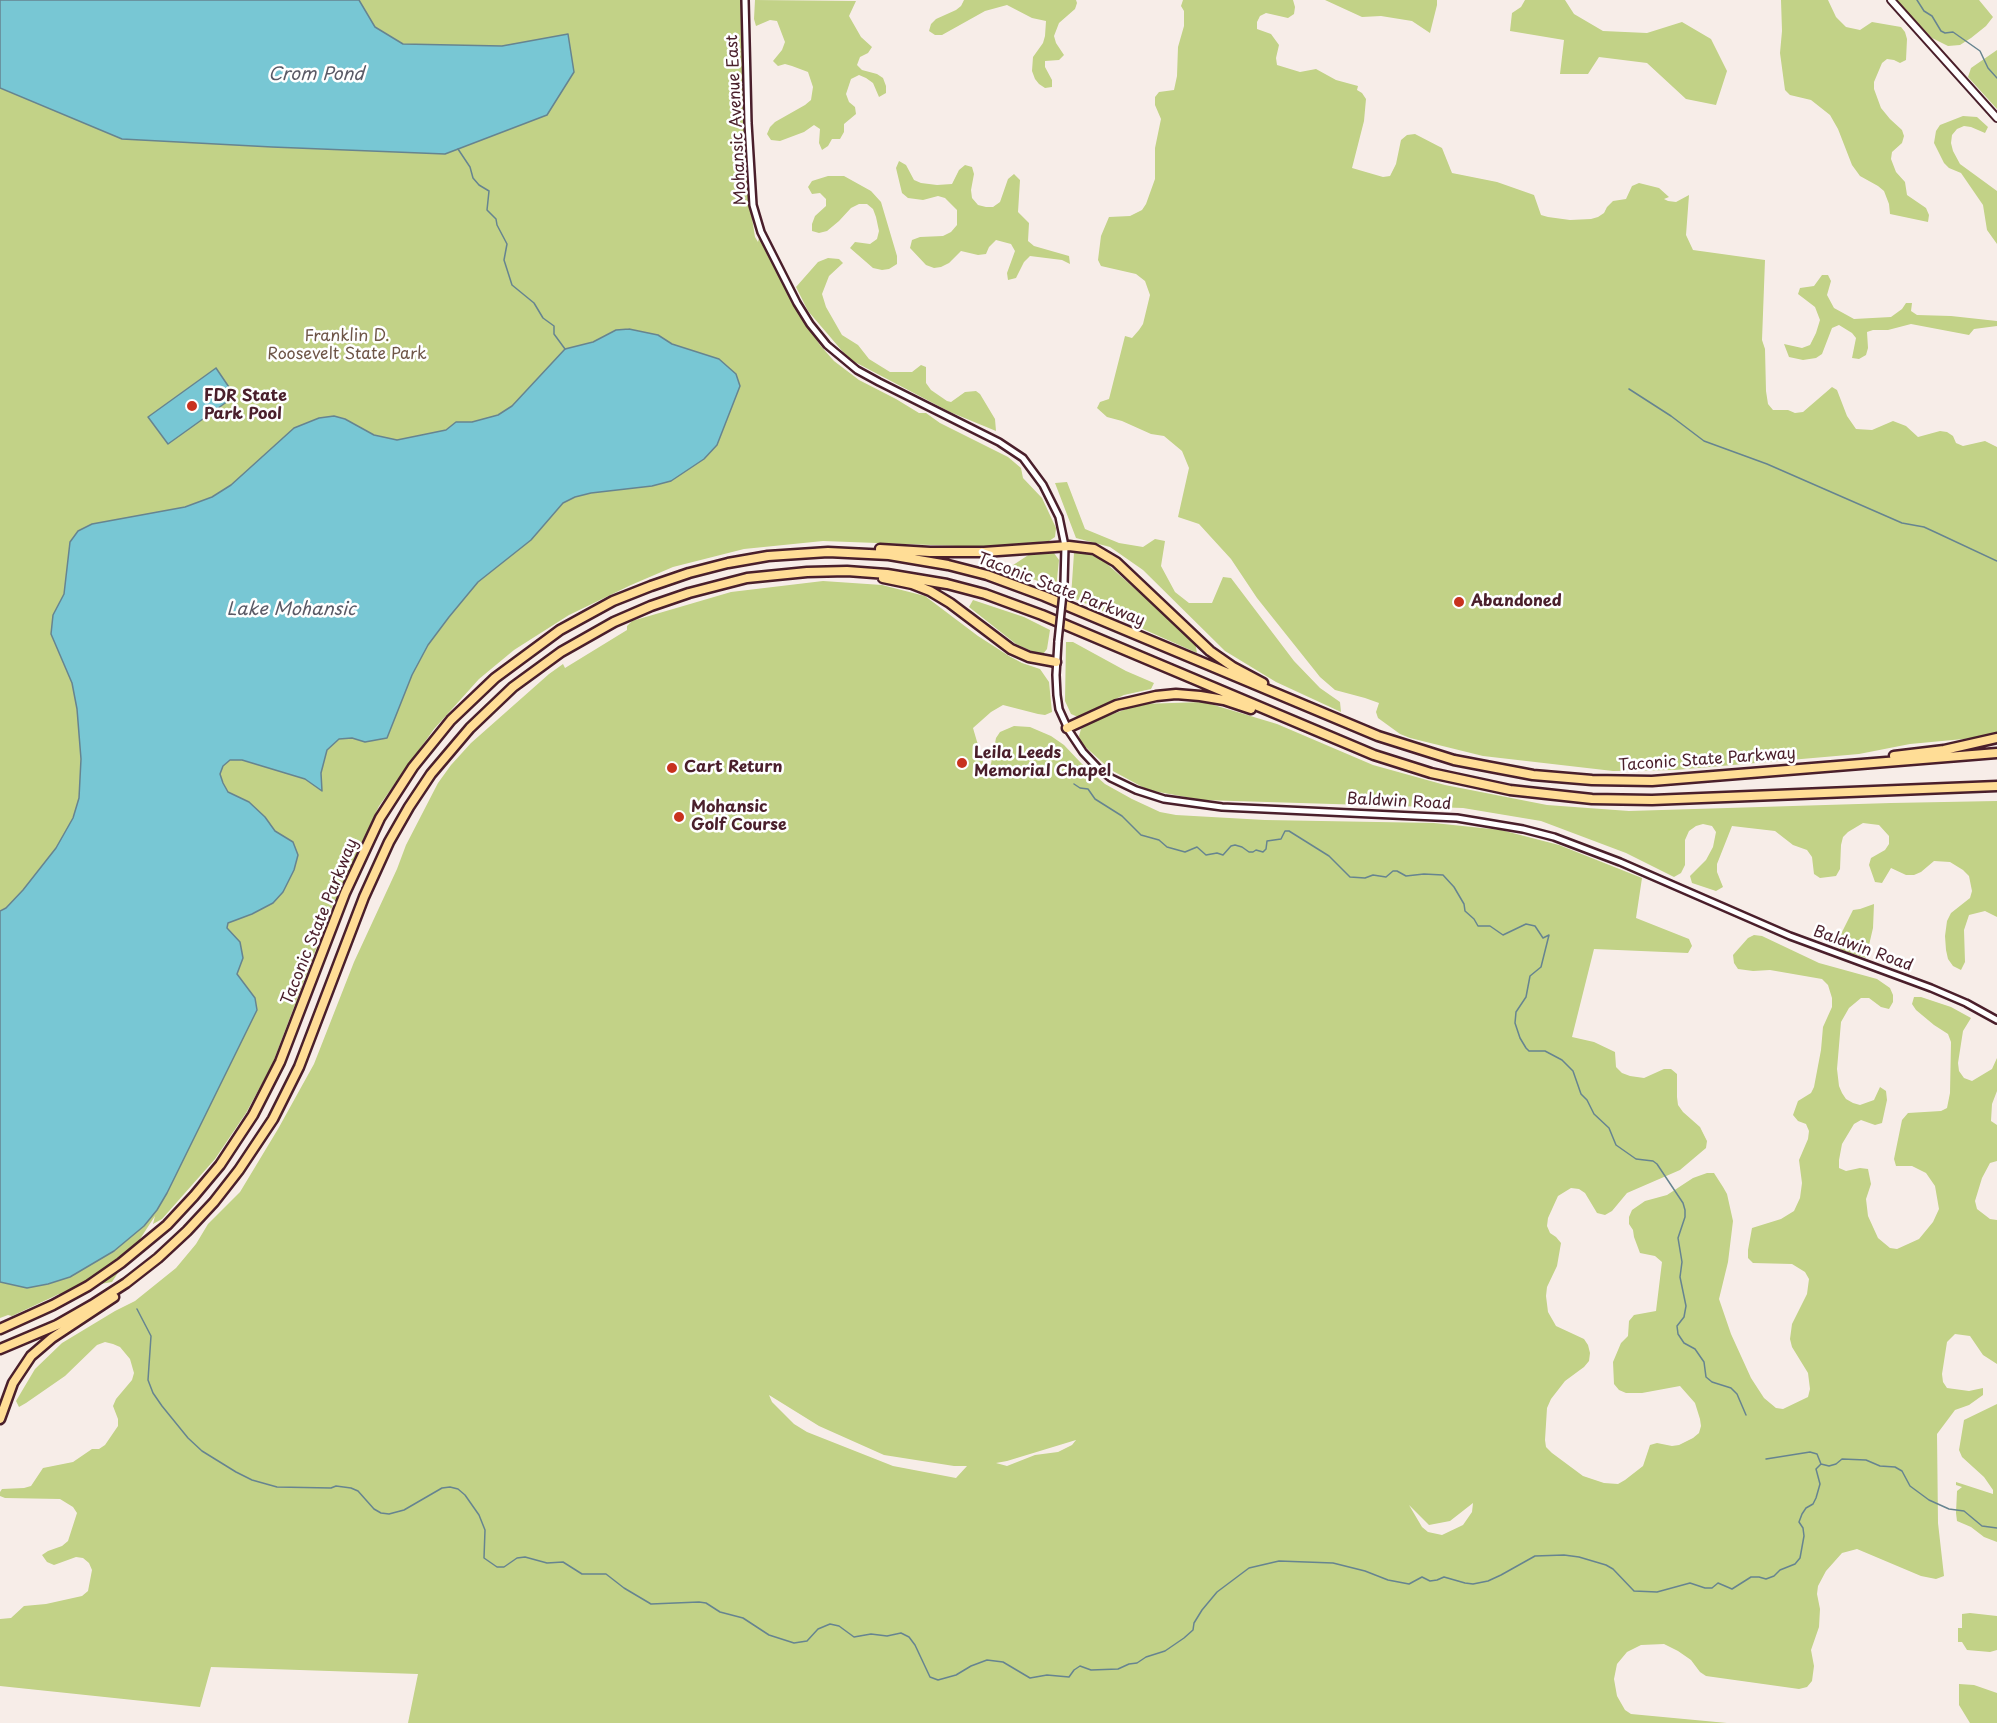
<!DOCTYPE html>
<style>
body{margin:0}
canvas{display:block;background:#f7ede8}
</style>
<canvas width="1997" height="1723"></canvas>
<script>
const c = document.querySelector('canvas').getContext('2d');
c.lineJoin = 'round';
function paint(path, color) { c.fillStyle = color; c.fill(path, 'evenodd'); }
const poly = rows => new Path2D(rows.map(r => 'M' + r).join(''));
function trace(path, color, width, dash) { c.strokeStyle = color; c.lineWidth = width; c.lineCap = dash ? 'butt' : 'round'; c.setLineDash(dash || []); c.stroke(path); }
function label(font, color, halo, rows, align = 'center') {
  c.font = font + ' "Playpen Sans",sans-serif'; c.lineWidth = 5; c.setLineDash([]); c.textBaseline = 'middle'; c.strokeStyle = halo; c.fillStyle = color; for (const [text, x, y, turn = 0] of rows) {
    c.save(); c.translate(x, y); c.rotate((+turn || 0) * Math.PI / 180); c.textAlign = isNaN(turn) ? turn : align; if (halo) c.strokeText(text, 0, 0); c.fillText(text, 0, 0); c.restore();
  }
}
paint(poly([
 [0,0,742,0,751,212,755,237,758,242,759,238,762,239,774,268,797,310,820,345,834,361,859,380,896,399,919,413,926,413,940,423,1008,457,1021,468,1023,478,1042,498,1056,528,1055,537,1049,541,985,547,823,541,744,549,673,567,631,585,569,615,514,650,479,679,434,729,379,806,332,907,272,1065,246,1113,215,1159,162,1219,153,1224,155,1216,112,1282,83,1287,69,1295,59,1294,12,1316,8,1315,0,1318],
 [755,0,856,1,849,16,861,37,872,47,868,53,860,57,857,65,862,70,877,74,883,78,886,86,886,93,879,97,873,83,866,78,859,75,851,79,846,94,849,102,855,107,856,114,844,124,844,132,840,139,832,139,828,146,822,150,819,143,820,129,814,125,804,132,780,141,771,140,767,134,770,127,775,122,805,105,811,100,813,87,808,72,792,66,785,64,778,66,773,61,782,50,785,42,777,21,770,20,756,26,754,19],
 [964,0,1076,0,1077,3,1075,9,1059,23,1054,36,1056,43,1064,55,1059,60,1045,61,1045,67,1052,80,1052,87,1045,88,1039,84,1035,79,1032,71,1033,57,1043,43,1045,36,1046,21,1032,18,1007,5,985,11,942,35,935,35,929,31,931,24,936,19,956,10,961,6],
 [1183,0,1293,0,1295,7,1294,14,1288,18,1266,13,1260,16,1257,22,1257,29,1271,34,1279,45,1276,58,1277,65,1300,72,1316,69,1336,80,1358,86,1357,90,1362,93,1366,99,1364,121,1352,168,1383,177,1390,176,1396,164,1401,140,1407,135,1415,134,1442,148,1452,173,1497,182,1534,195,1541,215,1548,217,1570,220,1591,219,1598,217,1604,213,1607,207,1613,201,1626,199,1632,186,1639,183,1659,188,1669,197,1664,199,1668,201,1676,202,1689,195,1686,235,1693,250,1765,260,1762,340,1765,349,1766,391,1768,404,1773,410,1788,410,1795,413,1803,412,1832,387,1837,390,1847,416,1856,429,1872,430,1893,421,1906,426,1918,437,1940,431,1947,432,1953,436,1956,443,1963,446,1985,441,1997,447,1997,732,1974,738,1910,744,1859,754,1675,770,1613,771,1483,756,1410,738,1400,734,1378,718,1376,712,1379,703,1365,698,1335,690,1320,677,1257,598,1231,559,1199,524,1178,517,1189,468,1182,451,1164,436,1151,434,1122,421,1107,417,1097,408,1100,402,1109,399,1125,336,1132,338,1139,330,1143,324,1150,295,1145,281,1136,274,1101,266,1098,260,1101,236,1109,217,1130,216,1142,210,1146,204,1155,179,1155,148,1161,119,1155,105,1155,97,1159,92,1174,90,1177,76,1178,47,1184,26,1184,11,1181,6],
 [1325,0,1437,0,1437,5,1430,33,1412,21,1381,16,1362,17],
 [1525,0,1565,0,1574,14,1603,31,1647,33,1682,22,1711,39,1727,71,1716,105,1686,99,1647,63,1599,57,1588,74,1560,74,1564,40,1510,31,1512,13,1521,7],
 [1781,0,1828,0,1836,17,1846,27,1860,30,1872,22,1901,27,1905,32,1907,39,1906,60,1900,63,1894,60,1887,59,1882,63,1874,82,1874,89,1881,108,1890,119,1902,130,1904,136,1902,143,1892,152,1891,159,1896,172,1905,182,1907,195,1926,208,1929,215,1928,222,1890,214,1889,204,1884,191,1878,186,1860,176,1852,165,1838,129,1830,115,1811,100,1790,95,1785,90,1780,53,1782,31],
 [1896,0,1979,0,1993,17,1986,26,1971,38,1960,45,1948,46,1932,38],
 [1997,50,1997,109,1968,77,1971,68],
 [1963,116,1977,117,1988,127,1985,133,1971,127,1964,126,1957,129,1952,135,1951,143,1953,151,1960,164,1997,191,1997,244,1987,230,1983,205,1961,173,1949,168,1944,163,1934,143,1936,131,1940,125],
 [899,161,906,165,914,180,921,183,937,185,952,184,959,170,965,165,972,167,974,174,971,190,972,198,978,205,986,207,993,207,1000,202,1008,179,1014,174,1020,180,1018,212,1029,223,1028,241,1034,246,1069,256,1070,264,1062,260,1030,256,1024,262,1016,278,1008,280,1007,273,1015,251,1011,244,996,240,989,247,986,254,978,255,961,251,949,263,941,267,934,268,926,265,910,248,912,240,920,237,943,236,951,232,957,225,957,210,945,198,938,196,923,200,908,198,902,193,896,168],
 [828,176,844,176,871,191,881,202,897,256,897,264,889,269,882,270,873,268,850,248,855,242,870,244,877,239,879,231,876,217,873,209,867,204,859,204,851,208,839,221,827,231,819,233,812,231,812,224,815,216,826,206,826,199,820,193,812,194,808,187,812,181],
 [828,258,839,259,843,263,829,276,822,294,826,307,842,335,858,345,869,359,890,372,912,372,921,365,926,367,926,383,931,390,947,401,951,402,965,392,976,391,980,394,995,419,996,431,950,412,849,359,808,311,796,287,818,262],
 [1822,275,1828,275,1831,281,1827,295,1834,308,1854,319,1891,317,1902,309,1906,303,1912,303,1911,311,1917,315,1951,316,1997,321,1997,326,1974,329,1969,335,1911,324,1888,330,1873,330,1867,332,1868,348,1866,355,1859,359,1852,358,1856,338,1852,333,1839,325,1832,328,1822,354,1816,358,1803,360,1789,357,1784,344,1802,348,1810,345,1816,333,1820,320,1815,307,1798,294,1800,288,1814,286],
 [1067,482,1085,529,1119,543,1143,547,1155,539,1165,541,1161,566,1175,592,1189,603,1212,603,1223,577,1231,578,1294,661,1320,688,1340,702,1341,712,1276,682,1225,651,1143,570,1110,547,1076,538,1055,483],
 [1081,552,1094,555,1106,563,1195,642,1197,653,1071,597,1074,553],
 [1054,553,1059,560,1056,588,1007,569,1030,554],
 [823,581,882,585,925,596,978,636,1009,656,1022,663,1040,669,1049,682,1052,712,1045,715,1038,714,1003,705,991,712,973,728,988,779,996,738,1000,732,1014,726,1030,727,1051,736,1064,745,1081,763,1105,784,1132,799,1160,812,1176,815,1265,820,1434,823,1501,830,1559,845,1642,878,1636,918,1689,939,1692,946,1688,953,1594,949,1572,1037,1594,1042,1615,1052,1616,1067,1622,1073,1630,1076,1644,1078,1664,1069,1671,1069,1677,1074,1677,1097,1678,1105,1683,1112,1700,1127,1707,1141,1706,1148,1680,1170,1627,1193,1612,1211,1605,1215,1597,1213,1585,1193,1579,1189,1571,1188,1558,1196,1548,1218,1547,1226,1550,1233,1556,1237,1561,1243,1557,1266,1547,1287,1546,1296,1548,1312,1556,1326,1584,1339,1588,1345,1590,1353,1589,1361,1584,1367,1565,1381,1551,1399,1547,1408,1545,1440,1546,1447,1552,1453,1583,1476,1604,1483,1618,1484,1625,1480,1643,1466,1650,1445,1657,1443,1672,1446,1679,1445,1693,1438,1699,1433,1701,1426,1700,1419,1695,1403,1680,1386,1642,1393,1626,1393,1619,1390,1614,1384,1613,1362,1621,1343,1628,1336,1629,1321,1634,1315,1656,1311,1662,1262,1655,1256,1640,1253,1634,1237,1633,1230,1629,1224,1629,1217,1632,1210,1645,1201,1667,1195,1693,1178,1707,1173,1714,1173,1723,1187,1727,1194,1733,1221,1728,1262,1719,1299,1731,1334,1751,1378,1764,1398,1776,1408,1783,1409,1808,1397,1810,1389,1808,1373,1792,1347,1790,1339,1792,1324,1807,1294,1809,1279,1805,1272,1792,1264,1753,1263,1748,1258,1748,1250,1752,1228,1781,1219,1794,1211,1800,1198,1802,1183,1799,1160,1808,1139,1809,1131,1806,1124,1798,1121,1793,1115,1798,1101,1811,1093,1814,1087,1821,1050,1823,1027,1832,1007,1832,998,1828,985,1822,979,1770,970,1753,971,1738,969,1734,963,1733,955,1748,938,1754,935,1762,936,1819,963,1877,979,1890,988,1893,995,1893,1002,1889,1009,1881,1007,1869,998,1861,998,1849,1008,1841,1022,1837,1069,1839,1086,1842,1093,1846,1099,1853,1103,1860,1105,1874,1100,1880,1087,1886,1091,1887,1100,1882,1123,1875,1125,1861,1120,1854,1124,1842,1144,1839,1160,1839,1168,1846,1171,1860,1168,1868,1169,1871,1184,1866,1199,1868,1216,1878,1238,1890,1248,1897,1249,1919,1239,1933,1222,1939,1209,1935,1186,1926,1173,1912,1166,1896,1166,1894,1159,1902,1120,1908,1113,1941,1111,1947,1108,1950,1093,1951,1042,1948,1034,1934,1025,1916,1010,1912,1004,1914,997,1921,997,1951,1007,1971,1018,1963,1031,1958,1063,1959,1071,1964,1078,1972,1081,1992,1069,1997,1058,1997,1091,1992,1104,1991,1121,1997,1125,1997,1161,1990,1163,1982,1178,1975,1201,1977,1209,1990,1219,1997,1220,1997,1364,1983,1355,1970,1336,1955,1334,1947,1342,1942,1374,1943,1382,1947,1388,1969,1391,1983,1388,1983,1395,1969,1405,1955,1410,1937,1434,1938,1523,1944,1576,1936,1579,1921,1576,1857,1549,1842,1553,1826,1571,1818,1586,1817,1594,1820,1609,1819,1627,1811,1650,1814,1666,1812,1681,1807,1687,1799,1689,1706,1676,1700,1672,1691,1660,1678,1651,1664,1644,1641,1645,1627,1652,1617,1664,1614,1679,1617,1696,1625,1710,1631,1714,1727,1723,408,1723,418,1674,211,1667,200,1707,0,1686,0,1619,11,1618,24,1606,46,1604,82,1596,88,1591,92,1570,89,1563,83,1558,76,1557,54,1565,47,1562,42,1555,48,1551,62,1546,68,1541,77,1513,73,1507,60,1499,5,1498,0,1496,0,1492,2,1489,24,1488,31,1486,43,1468,73,1462,92,1449,99,1449,105,1445,118,1426,118,1419,113,1406,116,1399,132,1380,134,1373,130,1359,120,1347,113,1344,105,1342,97,1345,65,1376,26,1403,19,1407,16,1401,35,1369,62,1343,115,1311,135,1301,176,1268,196,1244,208,1224,240,1192,278,1129,314,1064,354,962,397,869,406,845,438,783,451,765,471,743,549,674,563,664,565,668,627,630,627,626,632,621,731,592],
 [769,1395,819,1426,884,1455,954,1466,967,1466,956,1478,893,1466,807,1432,794,1424,772,1402],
 [1076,1440,1072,1445,1058,1452,1035,1455,1007,1466,996,1463,1007,1461],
 [1473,1503,1472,1512,1463,1525,1442,1535,1428,1532,1422,1527,1409,1505,1429,1525,1450,1521],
 [973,600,1024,617,1050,630,1047,649,1043,654,1036,653,1016,644,969,607],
 [1066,642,1073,642,1126,671,1154,683,1151,689,1124,695,1078,717,1071,714,1065,701],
 [1204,702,1277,724,1373,765,1445,785,1547,805,1629,811,1891,803,1997,801,1997,917,1985,911,1969,915,1964,930,1965,962,1961,970,1953,966,1948,959,1946,950,1945,936,1947,921,1951,913,1970,898,1972,891,1969,876,1963,870,1950,862,1934,861,1921,872,1914,875,1906,875,1891,868,1882,883,1875,882,1869,865,1871,858,1885,850,1889,844,1889,836,1879,825,1863,823,1848,832,1843,837,1841,845,1840,869,1836,876,1820,878,1814,874,1812,857,1807,850,1793,845,1775,831,1732,826,1717,864,1717,872,1723,887,1716,891,1692,883,1690,876,1706,860,1713,847,1716,832,1712,826,1703,824,1696,826,1689,831,1685,840,1685,865,1681,873,1674,877,1626,853,1541,821,1463,808,1202,800,1148,790,1111,770,1081,743,1079,736,1081,729,1094,721,1140,704],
 [1874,904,1873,928,1866,958,1841,950,1837,942,1853,910,1860,909],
 [1997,1404,1997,1542,1984,1537,1971,1527,1957,1521,1956,1513,1957,1491,1962,1487,1956,1485,1956,1482,1993,1494,1993,1490,1984,1477,1962,1457,1959,1450,1964,1420],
 [1970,1613,1997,1616,1997,1650,1990,1652,1967,1650,1962,1642,1958,1642,1958,1628,1962,1628,1962,1614],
 [1959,1684,1974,1685,1997,1693,1997,1723,1970,1723,1959,1705]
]), '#c2d287');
const water = poly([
 [0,0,359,0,375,27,403,44,502,46,568,34,574,72,547,115,445,154,272,147,122,139,0,88,0,0],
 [629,329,658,335,672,344,719,359,736,374,740,386,717,445,704,459,671,481,652,486,591,493,575,497,563,503,531,540,478,582,449,617,428,645,412,675,387,738,365,742,352,738,339,739,327,750,321,773,322,791,305,779,242,760,230,760,223,766,220,774,223,783,228,792,249,802,265,817,275,831,293,842,298,855,294,870,283,892,273,903,252,914,228,923,227,928,240,942,243,958,237,974,255,998,257,1010,167,1193,157,1210,144,1226,114,1251,70,1277,48,1284,27,1288,0,1282,0,911,6,908,23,890,56,848,73,818,79,798,81,759,77,709,72,683,51,634,53,615,64,594,70,542,78,531,92,524,185,507,212,497,231,485,294,428,319,418,334,416,345,419,374,435,397,440,446,430,456,422,472,422,498,415,512,406,565,349,593,342,616,330,629,329],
 [216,368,235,396,168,444,148,417,216,368]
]);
paint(water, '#78c7d4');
trace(water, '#668490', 1.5);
trace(poly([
 [1917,0,1924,11,1932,16,1941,31,1945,33,1953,32,1980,51,1988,68,1997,78],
 [458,149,470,167,473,178,479,185,489,191,487,210,496,219,497,225,507,244,504,260,512,285,534,303,543,318,554,326,554,334,565,349],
 [1629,389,1671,416,1704,441,1767,464,1902,523,1924,527,1937,533,1997,561],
 [1074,784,1080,788,1088,789,1095,799,1122,816,1141,835,1159,840,1167,847,1185,852,1197,847,1206,855,1217,853,1223,855,1231,846,1235,845,1242,847,1249,852,1253,852,1256,850,1263,852,1266,849,1267,841,1281,839,1285,831,1289,831,1329,856,1350,877,1365,878,1373,875,1386,877,1393,871,1397,871,1406,876,1424,874,1443,875,1454,887,1464,904,1465,911,1474,919,1478,926,1490,926,1503,935,1526,924,1535,926,1543,938,1549,935,1541,967,1530,976,1526,997,1516,1012,1515,1023,1520,1038,1526,1048,1529,1051,1545,1051,1562,1060,1573,1071,1581,1094,1587,1100,1594,1114,1609,1128,1616,1145,1636,1159,1653,1161,1657,1164,1683,1203,1685,1210,1685,1217,1678,1238,1682,1262,1680,1277,1686,1306,1684,1317,1677,1326,1678,1334,1684,1343,1695,1349,1704,1362,1706,1377,1712,1382,1731,1388,1737,1394,1746,1415],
 [137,1309,151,1336,148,1380,153,1393,162,1406,188,1438,202,1451,236,1472,252,1480,277,1487,331,1488,336,1486,351,1488,358,1491,374,1509,381,1513,389,1514,404,1510,442,1488,450,1487,458,1489,465,1495,479,1515,485,1530,484,1558,497,1567,504,1567,517,1558,525,1557,547,1563,563,1562,582,1574,606,1574,624,1588,651,1604,699,1602,706,1603,720,1612,743,1618,769,1635,794,1643,807,1641,818,1629,830,1624,839,1626,854,1637,871,1634,887,1636,901,1633,909,1637,915,1645,930,1677,938,1680,956,1675,971,1666,987,1660,1003,1662,1030,1678,1047,1675,1069,1677,1074,1670,1080,1666,1091,1670,1118,1669,1129,1664,1137,1663,1146,1657,1165,1651,1184,1638,1193,1630,1194,1623,1202,1610,1217,1592,1249,1568,1279,1561,1333,1563,1365,1571,1388,1580,1409,1584,1422,1577,1430,1581,1437,1580,1444,1577,1465,1583,1473,1584,1488,1581,1501,1575,1535,1556,1564,1555,1579,1557,1606,1565,1613,1569,1634,1591,1657,1592,1690,1583,1705,1588,1712,1588,1718,1583,1732,1589,1751,1577,1759,1577,1766,1579,1774,1576,1780,1570,1795,1564,1800,1558,1804,1536,1803,1528,1799,1522,1802,1514,1806,1508,1813,1504,1816,1498,1820,1484,1816,1469,1821,1464,1829,1466,1836,1464,1842,1459,1866,1460,1880,1466,1895,1467,1902,1471,1910,1486,1929,1500,1949,1509,1964,1511,1982,1526,1997,1528],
 [1766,1459,1810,1452,1817,1454,1821,1464]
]), '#668490', 1.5);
const tertiary = poly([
 [745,0,748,123,753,205,761,232,797,303,810,324,827,345,857,370,879,382,999,442,1023,458,1043,485,1059,517,1065,546,1064,584],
 [1058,641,1056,675,1057,695,1059,709,1069,731,1083,752,1098,768,1111,778,1136,790,1164,799,1222,807,1457,818,1523,829,1554,837,1620,862,1790,936,1931,988,1966,1003,1997,1020]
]);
const secondary = poly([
 [1891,0,1997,118]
]);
const motorway = poly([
 [880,549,930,552,984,552,1069,546,1094,549,1116,562,1210,651,1233,667,1263,683],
 [883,578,912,584,930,591,950,603,1011,649,1029,657,1056,662],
 [1067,728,1117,705,1156,696,1176,694,1200,696,1224,700,1251,709],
 [1894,756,1944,750,1997,738],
 [0,1329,53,1305,88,1286,121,1263,167,1225,194,1196,220,1165,253,1115,280,1062,345,893,380,818,413,767,451,720,495,678,560,630,613,601,651,586,689,573,728,563,768,556,828,552,889,555,948,565,987,575,1044,596,1378,736,1454,760,1533,775,1592,780,1652,781,1997,753],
 [0,1349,57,1325,92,1305,126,1283,158,1258,187,1231,214,1202,239,1170,273,1119,299,1067,364,897,389,842,409,807,431,774,470,728,513,687,561,652,614,622,651,606,689,593,747,578,807,572,847,571,887,574,947,584,985,594,1042,615,1374,755,1431,773,1510,790,1592,799,1652,800,1997,786],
 [0,1419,13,1383,31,1356,52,1338,114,1297]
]);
trace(tertiary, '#4a1f2b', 10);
trace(secondary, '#4a1f2b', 10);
trace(motorway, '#4a1f2b', 13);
trace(tertiary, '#fff', 5);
trace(secondary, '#fff', 6);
trace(motorway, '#ffdd96', 8);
const tertiaryBridge = poly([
 [1058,641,1064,584]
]);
trace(tertiaryBridge, '#4a1f2b', 10, []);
trace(tertiaryBridge, '#fff', 5);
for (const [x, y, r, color] of [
 [192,406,6,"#c8321e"],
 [1459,602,6,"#c8321e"],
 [962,763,6,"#c8321e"],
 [672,768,6,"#c8321e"],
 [679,817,6,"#c8321e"]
]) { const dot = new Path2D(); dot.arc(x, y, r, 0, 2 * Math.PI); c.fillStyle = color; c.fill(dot); trace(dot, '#fff', 2); }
label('16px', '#4a1f2b', '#fff', [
 ["Mohansic Avenue East",737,120,-93],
 ["Taconic State Parkway",1061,590,21],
 ["Taconic State Parkway",1707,760,-4],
 ["Baldwin Road",1399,802,3],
 ["Taconic State Parkway",320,922,-68],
 ["Baldwin Road",1863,949,20]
]);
label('16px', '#6e5547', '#fff', [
 ["Franklin D.",347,337],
 ["Roosevelt State Park",347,355]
]);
label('bold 16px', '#4a1f2b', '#fff', [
 ["FDR State",204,397],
 ["Park Pool",204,415],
 ["Abandoned",1471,602],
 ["Leila Leeds",974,754],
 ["Memorial Chapel",974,772],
 ["Cart Return",684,768],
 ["Mohansic",691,808],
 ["Golf Course",691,826]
], 'left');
label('italic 18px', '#5a5a66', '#fff', [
 ["Crom Pond",316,75],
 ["Lake Mohansic",291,610]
]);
</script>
